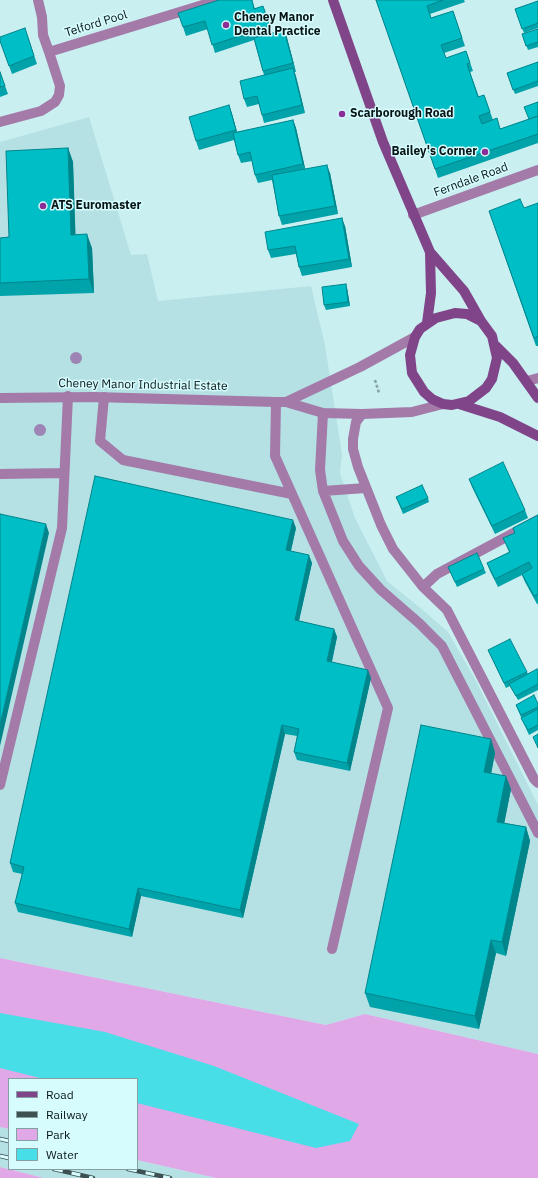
<!DOCTYPE html>
<style>
body{margin:0}
#map{position:relative;width:538px;height:1178px;overflow:hidden;background:#caeff1;font-family:"IBM Plex Sans",sans-serif}
canvas{display:block}
.legend{position:absolute;left:8px;top:1078px;width:130px;height:92px;box-sizing:border-box;background:#d7fcfe;border:1px solid #84a0a1;margin:0;padding:5px 7px;list-style:none;font-size:12px;color:#081516}
.legend li{display:flex;align-items:center;gap:8px;height:20px}
.legend b{width:20px;border:1px solid #84a0a1}
</style>
<div id="map">
<canvas width="538" height="1178"></canvas>
<ul class="legend">
<li><b style="height:5px;background:#804488"></b>Road</li>
<li><b style="height:5px;background:#3d5052"></b>Railway</li>
<li><b style="height:11px;background:#e0a8e7"></b>Park</li>
<li><b style="height:11px;background:#47dee7"></b>Water</li>
</ul>
</div>
<script>
const c = document.querySelector('canvas').getContext('2d');
c.lineJoin = 'round';
function paint(path, color) { c.fillStyle = color; c.fill(path, 'evenodd'); }
const poly = rows => new Path2D(rows.map(r => 'M' + r).join(''));
function trace(path, color, width, dash) { c.strokeStyle = color; c.lineWidth = width; c.lineCap = dash ? 'butt' : 'round'; c.setLineDash(dash || []); c.stroke(path); }
function label(font, color, halo, rows, align = 'center') {
  c.font = font + ' "IBM Plex Sans",sans-serif'; c.lineWidth = 3; c.setLineDash([]); c.textBaseline = 'middle'; c.strokeStyle = halo; c.fillStyle = color; for (const [text, x, y, turn = 0] of rows) {
    c.save(); c.translate(x, y); c.rotate((+turn || 0) * Math.PI / 180); c.textAlign = isNaN(turn) ? turn : align; if (halo) c.strokeText(text, 0, 0); c.fillText(text, 0, 0); c.restore();
  }
}
paint(poly([
 [89,117,131,255,147,254,158,301,311,286,325,345,342,454,340,473,355,518,387,581,424,611,448,632,475,679,538,805,538,1054,365,1014,326,1025,0,958,0,142],
 [0,1127,9,1129,9,1169,137,1169,137,1160,215,1178,44,1178,0,1167]
]), '#b5e1e4');
paint(poly([
 [0,958,326,1025,365,1014,538,1054,538,1178,216,1178,137,1160,137,1079,9,1079,9,1129,0,1127],
 [0,1167,44,1178,0,1178]
]), '#e0a8e7');
paint(poly([
 [0,1013,105,1032,214,1066,359,1124,350,1141,316,1148,137,1103,137,1079,44,1079,0,1068]
]), '#47dee7');
trace(poly([
 [375,380,379,393]
]), '#86a3a4', 2.5, [3, 2]);
trace(poly([
 [38,0,42,17,43,35,49,52,219,0],
 [0,122,41,111,55,102,59,95,60,86,49,52],
 [527,381,538,378],
 [104,397,100,441,123,460,292,494],
 [276,402,275,456,388,708,332,949],
 [323,413,320,470,323,491,343,541,359,566,381,590,419,623,442,646,538,833],
 [362,414,356,422,353,439,353,449,358,467,381,525,393,549,423,587],
 [0,474,64,473],
 [323,491,366,488],
 [538,520,437,574,423,587,447,610,534,779,538,783],
 [0,785,62,528,68,396]
]), '#a37aa8', 10);
trace(poly([
 [413,215,538,170],
 [0,398,94,397,276,402,286,402,323,413,362,414,412,412,443,404],
 [286,402,360,367,415,337]
]), '#a37aa8', 10);
trace(poly([
 [333,0,383,142,430,252,464,291,481,321],
 [455,313,467,314,481,321,492,336,497,358,492,379,486,388,469,401,452,405,443,404,432,399,424,392,412,373,410,355,415,337,420,329,436,318,455,313],
 [427,323,431,293,430,252],
 [496,346,513,363,538,398],
 [459,404,500,417,538,436]
]), '#804488', 10);
const rail = poly([
 [0,1139,9,1141],
 [0,1156,9,1158],
 [54,1169,93,1178],
 [128,1169,170,1178]
]);
trace(rail, '#3d5052', 4.5);
trace(rail, '#d7fcfe', 3, [9]);
c.fillStyle = '#9d84b4';
for (const [x, y] of [
 [76,358],
 [40,430]
]) { c.beginPath(); c.arc(x, y, 6, 0, 2 * Math.PI); c.fill(); }
paint(poly([
 [219,0,252,0,255,9,263,6,272,33,284,30,287,38,296,72,294,72,305,113,264,123,262,115,259,104,247,107,244,99,264,75,254,40,215,53,208,29,186,36,183,27],
 [376,0,464,0,465,2,430,14,431,18,453,11,465,46,444,53,446,58,466,51,473,71,470,72,479,97,484,95,493,120,501,129,529,119,538,102,538,143,438,178],
 [538,1,538,28,524,33,515,9],
 [25,28,37,64,12,74,0,41],
 [538,29,538,47,528,50,522,34],
 [538,62,538,86,515,94,507,73],
 [0,72,8,94,0,97],
 [229,105,232,114,237,132,293,120,296,128,305,169,330,173,338,214,282,225,279,216,272,180,258,183,255,175,252,161,241,163,238,155,234,140,199,150,196,141],
 [68,148,73,162,75,235,92,248,94,293,0,296,0,238,9,237],
 [538,203,538,346,536,346,489,211,524,208],
 [345,226,352,267,302,276,299,267,296,254,271,258,268,250],
 [347,288,350,306,326,310,324,305],
 [469,479,525,510,528,518,495,534,472,487],
 [396,497,428,498,429,502,403,514],
 [538,515,538,604,537,604,525,582,522,575,498,587,490,571,487,563,509,552,503,538,515,533,513,528],
 [296,528,291,551,312,563,299,621,334,629,337,637,332,662,371,678,350,771,297,760,294,752,297,736,285,734,243,918,141,896,132,937,18,912,15,903,22,874,13,872,10,863],
 [448,567,484,569,486,573,457,587],
 [488,650,527,672,528,674,538,671,538,690,518,700,510,686,506,688],
 [538,704,538,730,529,735,523,722,516,705],
 [491,739,495,753,491,773,511,789,504,823,526,827,530,841,506,956,496,953,479,1029,370,1007,365,993]
]), '#00a3aa');
paint(poly([
 [284,30,287,38,296,72,293,63],
 [293,68,296,76,305,113,302,105],
 [229,105,232,114,239,139,236,130],
 [293,120,296,128,306,172,303,164],
 [68,148,73,162,76,248,71,235],
 [327,165,330,173,338,214,335,206],
 [342,218,345,226,352,267,349,259],
 [87,234,92,248,94,293,89,279],
 [346,284,347,288,350,306,348,302],
 [293,520,296,528,289,558,286,550],
 [46,524,49,533,0,746,0,725],
 [309,555,312,563,297,629,295,620],
 [334,629,337,637,330,669,327,661],
 [368,670,371,678,350,771,347,763],
 [282,725,285,734,243,918,240,910],
 [491,739,495,753,489,785,484,772],
 [506,776,511,789,502,835,497,822],
 [526,827,530,841,506,956,502,942],
 [138,888,141,896,132,937,129,929],
 [491,940,496,953,479,1029,475,1016]
]), '#00858b');
const building = poly([
 [219,0,252,0,254,9,263,6,270,26,212,45,205,21,183,27,178,13,219,0],
 [376,0,443,0,427,6,431,18,453,11,462,38,441,45,446,58,466,51,470,63,467,64,478,97,484,95,490,112,479,116,482,124,497,118,500,129,538,116,538,134,435,169,376,0],
 [538,1,538,23,522,29,515,9,538,1],
 [25,28,34,56,9,66,0,41,0,37,25,28],
 [538,29,538,42,526,46,522,34,538,29],
 [284,30,293,63,263,71,254,38,284,30],
 [538,62,538,81,513,90,507,73,538,62],
 [293,68,302,105,262,115,257,96,244,99,240,81,293,68],
 [0,72,5,86,0,87,0,72],
 [538,102,538,116,529,119,524,107,538,102],
 [229,105,236,130,196,141,189,117,229,105],
 [293,120,303,164,255,175,250,152,238,155,233,133,293,120],
 [68,148,71,235,87,234,89,279,0,283,0,238,9,237,6,151,68,148],
 [327,165,335,206,279,216,272,175,327,165],
 [520,199,524,208,538,203,538,336,534,338,489,211,520,199],
 [342,218,349,259,299,267,295,246,268,250,265,232,342,218],
 [346,284,348,302,324,305,322,287,346,284],
 [503,462,525,510,492,526,469,479,503,462],
 [95,476,293,520,286,550,309,555,295,620,334,629,327,661,368,670,347,763,294,752,299,729,282,725,240,910,138,888,129,929,15,903,24,867,10,863,95,476],
 [422,485,428,498,402,509,396,497,422,485],
 [0,514,46,524,0,725,0,514],
 [538,515,538,594,534,596,522,574,532,568,529,562,495,579,487,563,510,552,503,538,515,533,513,528,538,515],
 [477,553,484,569,455,582,448,567,477,553],
 [510,639,527,672,504,683,488,650,510,639],
 [537,669,538,671,538,684,516,696,509,684,537,669],
 [534,695,538,704,538,707,521,715,516,705,534,695],
 [538,709,538,725,528,730,521,718,538,709],
 [421,725,491,739,484,772,506,776,497,822,526,827,502,942,491,940,475,1016,365,993,421,725],
 [538,734,538,748,533,737,538,734]
]);
paint(building, '#00bec6');
trace(building, '#00858b', 1);
for (const [x, y, r, color] of [
 [226,25,4,"#8b2d97"],
 [342,114,4,"#8b2d97"],
 [485,152,4,"#8b2d97"],
 [43,206,4,"#8b2d97"]
]) { const dot = new Path2D(); dot.arc(x, y, r, 0, 2 * Math.PI); c.fillStyle = color; c.fill(dot); trace(dot, '#d7fcfe', 1.5); }
label('bold 12px', '#081516', '#d7fcfe', [
 ["Cheney Manor",234,18],
 ["Dental Practice",234,32],
 ["Scarborough Road",350,114],
 ["Bailey's Corner",477,152,"right"],
 ["ATS Euromaster",51,206]
], 'left');
label('12px', '#081516', '#d7fcfe', [
 ["Telford Pool",96,24,-17],
 ["Ferndale Road",471,180,-20],
 ["Cheney Manor Industrial Estate",143,385,1]
]);
</script>
